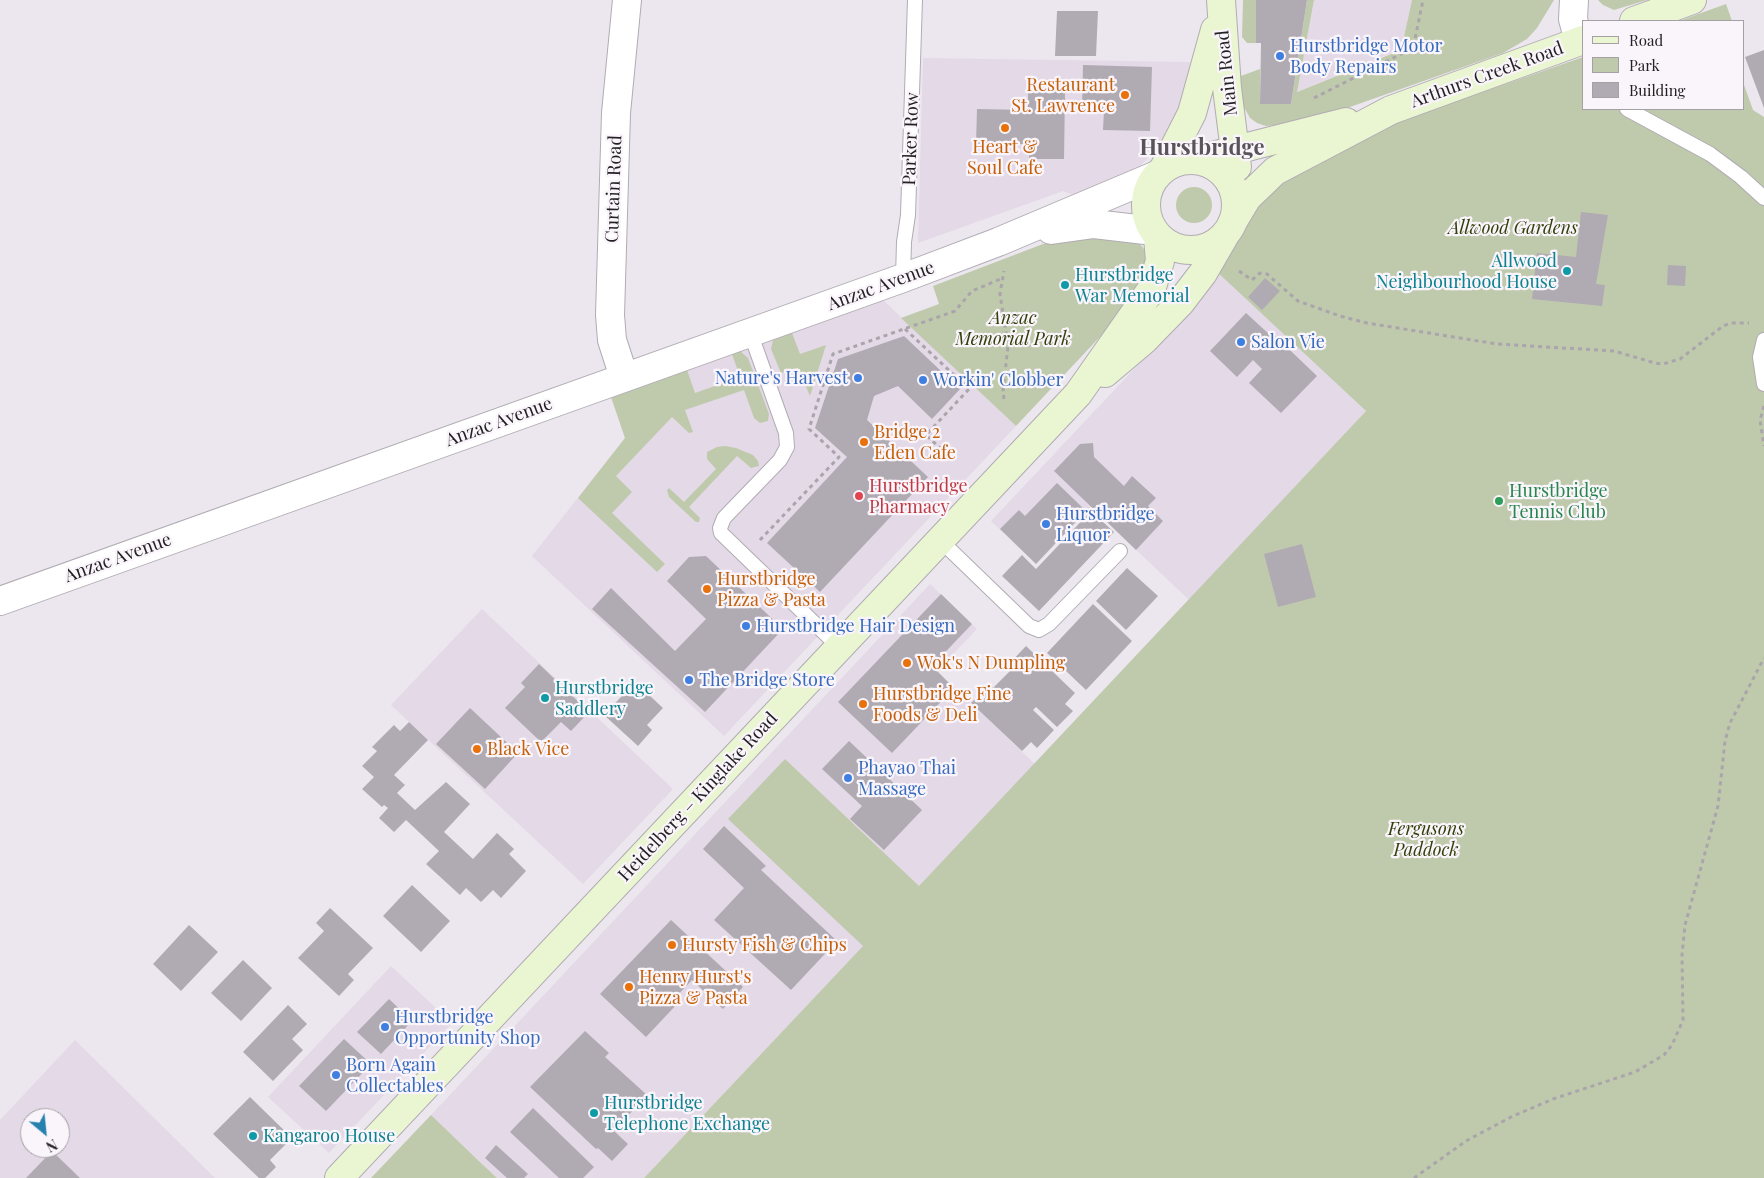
<!DOCTYPE html>
<meta charset="utf-8">
<style>
body{margin:0}
#map{position:relative;width:1764px;height:1178px;overflow:hidden;background:#ece7ee;font-family:"Playfair Display",serif}
canvas{display:block}
.legend{position:absolute;left:1582px;top:20px;width:162px;height:90px;box-sizing:border-box;background:#faf4fb;border:1px solid #a4a0a5;margin:0;padding:6px 9px;list-style:none;font-size:15px;color:#232123}
.legend li{display:flex;align-items:center;gap:10px;height:25px}
.legend b{width:25px;border:1px solid #a4a0a5}
.north{position:absolute;left:20px;top:1108px;width:50px;height:50px;box-sizing:border-box;background:#faf4fb;border:1px solid #a4a0a5;border-radius:50%;rotate:152deg;font-size:14px;font-weight:700;line-height:20px;text-align:center;color:#232123}
.north::after{content:'';display:block;margin:auto;width:18px;height:22px;background:#2681af;clip-path:polygon(50% 0,100% 100%,50% 72%,0 100%)}
</style>
<div id="map">
<canvas width="1764" height="1178"></canvas>
<ul class="legend">
<li><b style="height:6px;background:#eaf5d1"></b>Road</li>
<li><b style="height:14px;background:#bfcaad"></b>Park</li>
<li><b style="height:14px;background:#b0abb2"></b>Building</li>
</ul>
<div class="north">N</div>
</div>
<script>
const c = document.querySelector('canvas').getContext('2d');
c.lineJoin = 'round';
function paint(path, color) { c.fillStyle = color; c.fill(path, 'evenodd'); }
const poly = rows => new Path2D(rows.map(r => 'M' + r).join(''));
function trace(path, color, width, dash) { c.strokeStyle = color; c.lineWidth = width; c.lineCap = dash ? 'butt' : 'round'; c.setLineDash(dash || []); c.stroke(path); }
function label(font, color, halo, rows, align = 'center') {
  c.font = font + ' "Playfair Display",serif'; c.lineWidth = 4.5; c.setLineDash([]); c.textBaseline = 'middle'; c.strokeStyle = halo; c.fillStyle = color; for (const [text, x, y, turn = 0] of rows) {
    c.save(); c.translate(x, y); c.rotate((+turn || 0) * Math.PI / 180); c.textAlign = isNaN(turn) ? turn : align; if (halo) c.strokeText(text, 0, 0); c.fillText(text, 0, 0); c.restore();
  }
}
paint(poly([
 [1301,0,1412,0,1401,49,1296,92,1314,1],
 [923,58,1190,62,1185,100,1164,142,1136,170,1076,196,1063,191,918,243],
 [1216,271,1366,411,1189,600,1091,507,1036,564,991,521,1167,334],
 [883,300,1016,426,724,736,532,556,625,438,611,397],
 [930,584,977,629,937,671,1035,764,644,1178,497,1178,431,1115],
 [482,609,673,789,583,884,391,705],
 [391,966,452,1023,329,1153,268,1097],
 [75,1040,215,1178,0,1178,0,1120],
 [30,1118,60,1118,60,1148,30,1148]
]), '#e4d9e7');
paint(poly([
 [1243,0,1256,0,1256,43,1247,43,1242,37],
 [1307,0,1314,0,1297,92,1401,50,1412,0,1554,0,1537,28,1527,39,1503,53,1350,107,1277,125,1266,126,1257,123,1250,118,1240,100,1238,77,1260,69,1260,104,1291,104],
 [1598,0,1647,0,1614,10,1603,5],
 [1726,4,1732,21,1679,21],
 [1583,57,1583,109,1743,109,1743,82,1753,110,1764,117,1764,1178,644,1178,863,946,728,819,785,759,919,886,1366,411,1216,271,1269,189,1397,122],
 '1176 205a18 18 0 1 1 36 0a18 18 0 1 1-36 0Z',
 [1076,236,1135,240,1140,244,1144,249,1146,260,1139,284,1112,324,1016,426,901,318,939,304,933,286,1043,244],
 [792,333,800,354,826,345,810,396,798,368,781,373,771,349,773,340],
 [740,351,748,358,769,414,768,421,760,423,754,418,744,390,685,410,693,432,689,433,672,417,616,476,632,492,612,513,665,564,657,572,578,498,625,438,611,397,687,370,695,393,740,377,732,354],
 [725,446,736,448,753,455,758,461,759,466,751,468,737,456,689,507,700,518,699,522,696,522,669,497,667,490,669,488,684,502,716,469,707,459,707,452,717,447],
 [431,1115,480,1162,497,1178,371,1178]
]), '#bfcaad');
paint(poly([
 [1256,0,1307,0,1291,104,1260,104,1261,43,1256,43],
 [1057,11,1098,11,1096,56,1055,56],
 [1764,50,1764,108,1745,57],
 [1083,65,1152,67,1150,131,1103,130,1104,111,1082,111],
 [1028,90,1065,91,1064,159,1029,159,1029,144,976,144,977,109,1028,110],
 [1581,212,1608,215,1596,284,1605,285,1602,306,1532,299,1537,253,1576,257],
 [1668,265,1686,266,1685,286,1667,285],
 [1265,278,1280,291,1262,310,1248,297],
 [1246,313,1270,335,1272,333,1317,376,1281,413,1249,383,1262,369,1253,360,1237,377,1210,351],
 [904,336,960,389,932,419,898,386,874,396,867,420,928,477,820,592,767,543,847,457,815,428,838,359],
 [1093,443,1094,457,1124,486,1132,476,1156,498,1148,506,1163,521,1136,550,1054,471,1080,444],
 [1057,483,1086,511,1036,564,1000,529,1019,510,1025,516],
 [1091,511,1114,532,1039,611,1002,576,1022,555,1036,569],
 [1302,544,1316,597,1278,607,1264,554],
 [706,556,783,629,705,712,592,609,611,588,675,651,706,619,667,581,689,557],
 [1127,568,1158,596,1126,630,1096,601],
 [941,594,972,624,932,666,954,688,892,753,838,702],
 [1093,604,1132,641,1086,690,1047,653],
 [1026,646,1075,693,1065,704,1073,711,1057,727,1036,707,1033,710,1054,730,1037,748,1031,742,1022,751,971,703,989,684,993,688,1012,669,1008,665],
 [539,664,589,712,571,731,561,722,541,742,505,708,525,687,521,683],
 [635,682,663,708,647,725,652,730,638,746,604,715],
 [470,708,518,753,485,789,436,744],
 [409,722,428,740,394,775,405,785,397,793,415,810,446,782,470,804,444,832,473,859,497,833,514,849,509,854,526,871,501,898,493,890,481,902,466,888,460,895,426,864,439,851,406,820,394,832,379,818,388,808,384,805,382,807,362,789,374,777,362,766,377,751,372,747,394,725,400,731],
 [849,741,922,810,884,850,850,819,862,806,822,769],
 [724,826,766,866,761,870,837,941,791,990,714,920,744,888,703,849],
 [412,885,450,921,421,952,383,916],
 [330,908,373,948,348,974,354,980,339,996,298,958,324,931,316,923],
 [671,920,743,987,723,1009,692,980,674,999,678,1003,646,1037,600,994],
 [189,925,218,952,181,991,153,964],
 [243,960,272,988,241,1021,211,993],
 [389,999,412,1021,381,1054,357,1032],
 [288,1005,307,1024,292,1039,303,1050,273,1081,243,1052],
 [585,1031,609,1053,605,1057,647,1095,614,1131,628,1144,612,1161,598,1148,596,1149,530,1087],
 [344,1039,371,1064,326,1111,299,1086],
 [250,1097,292,1138,270,1160,276,1167,265,1178,259,1178,213,1134],
 [533,1108,594,1167,583,1178,559,1178,510,1132],
 [496,1145,528,1174,524,1178,507,1178,485,1158],
 [52,1151,80,1178,26,1178]
]), '#b0abb2');
const lane = poly([
 [1627,109,1710,154,1741,177,1764,198],
 [903,278,904,242,908,215,915,0],
 [750,332,786,433,787,447,780,460,724,518,720,528,721,533,839,647],
 [1764,340,1760,357,1764,384],
 [941,541,1029,626,1039,630,1049,624,1120,551]
]);
const street = poly([
 [1574,0,1573,19,1579,41],
 [1051,230,1094,224,1154,231],
 [624,377,612,340,610,315,616,113,627,0],
 [0,601,903,278,998,242,1157,175]
]);
const secondary = poly([
 [1221,0,1227,88,1237,167],
 [1634,21,1692,0],
 '1146 205a45 45 0 1 1 90 0a45 45 0 1 1-90 0Z',
 [1196,160,1346,122],
 [1163,170,1192,113,1215,30],
 [1232,223,1247,198,1275,171,1391,110,1583,40],
 [1105,373,1144,340,1180,303,1203,273,1225,235],
 [339,1178,1078,394,1151,290,1160,261,1158,237]
]);
trace(lane, '#b1acb3', 16);
trace(street, '#b1acb3', 30);
trace(secondary, '#b1acb3', 30);
trace(poly([
 [1314,98,1409,50,1415,39,1423,0],
 [1239,271,1252,280,1260,273,1267,274,1298,301,1340,316,1367,323,1497,344,1614,351,1655,363,1663,364,1680,359,1723,326,1731,323,1749,323],
 [905,329,969,389,926,435,951,458],
 [1004,399,1003,391,1008,346,1000,294,1004,271],
 [1764,406,1760,420,1764,446],
 [760,540,839,457,809,429,833,354,955,311,972,291,1003,278],
 [1414,1178,1466,1141,1511,1117,1553,1099,1635,1072,1664,1055,1672,1045,1683,1020,1682,955,1685,925,1718,806,1725,741,1730,723,1764,658]
]), '#a9a5aa', 3, [4, 4]);
trace(lane, '#fff', 14);
trace(street, '#fff', 28);
trace(secondary, '#eaf5d1', 28);
for (const [x, y, r, color] of [
 [1280,56,5,"#3f7fe0"],
 [1125,95,5,"#e8710a"],
 [1005,128,5,"#e8710a"],
 [1567,271,5,"#0f9aa8"],
 [1065,285,5,"#0f9aa8"],
 [1241,342,5,"#3f7fe0"],
 [858,378,5,"#3f7fe0"],
 [923,380,5,"#3f7fe0"],
 [864,442,5,"#e8710a"],
 [859,496,5,"#e0444e"],
 [1499,501,5,"#2e9e5b"],
 [1046,524,5,"#3f7fe0"],
 [707,589,5,"#e8710a"],
 [746,626,5,"#3f7fe0"],
 [907,663,5,"#e8710a"],
 [689,680,5,"#3f7fe0"],
 [545,698,5,"#0f9aa8"],
 [863,704,5,"#e8710a"],
 [477,749,5,"#e8710a"],
 [848,778,5,"#3f7fe0"],
 [672,945,5,"#e8710a"],
 [629,987,5,"#e8710a"],
 [385,1027,5,"#3f7fe0"],
 [336,1075,5,"#3f7fe0"],
 [594,1113,5,"#0f9aa8"],
 [253,1136,5,"#0f9aa8"]
]) { const dot = new Path2D(); dot.arc(x, y, r, 0, 2 * Math.PI); c.fillStyle = color; c.fill(dot); trace(dot, '#faf4fb', 2); }
label('18px', '#366cbe', '#faf4fb', [
 ["Hurstbridge Motor",1290,46],
 ["Body Repairs",1290,67],
 ["Salon Vie",1251,342],
 ["Nature's Harvest",848,378,"right"],
 ["Workin' Clobber",933,380],
 ["Hurstbridge",1056,514],
 ["Liquor",1056,535],
 ["Hurstbridge Hair Design",756,626],
 ["The Bridge Store",699,680],
 ["Phayao Thai",858,768],
 ["Massage",858,789],
 ["Hurstbridge",395,1017],
 ["Opportunity Shop",395,1038],
 ["Born Again",346,1065],
 ["Collectables",346,1086]
], 'left');
label('18px', '#232123', '#faf4fb', [
 ["Main Road",1227,73,-96],
 ["Arthurs Creek Road",1487,75,-20],
 ["Parker Row",911,139,-88],
 ["Curtain Road",614,189,-88],
 ["Anzac Avenue",881,286,-20],
 ["Anzac Avenue",499,422,-20],
 ["Anzac Avenue",118,558,-20],
 ["Heidelberg – Kinglake Road",698,797,-47]
]);
label('18px', '#c56008', '#faf4fb', [
 ["Restaurant",1115,85,"right"],
 ["St. Lawrence",1115,106,"right"],
 ["Heart &",1005,147,"center"],
 ["Soul Cafe",1005,168,"center"],
 ["Bridge 2",874,432],
 ["Eden Cafe",874,453],
 ["Hurstbridge",717,579],
 ["Pizza & Pasta",717,600],
 ["Wok's N Dumpling",917,663],
 ["Hurstbridge Fine",873,694],
 ["Foods & Deli",873,715],
 ["Black Vice",487,749],
 ["Hursty Fish & Chips",682,945],
 ["Henry Hurst's",639,977],
 ["Pizza & Pasta",639,998]
], 'left');
label('italic 18px', '#314008', '#faf4fb', [
 ["Allwood Gardens",1513,228],
 ["Anzac",1013,318],
 ["Memorial Park",1013,339],
 ["Fergusons",1426,829],
 ["Paddock",1426,850]
]);
label('18px', '#0d838f', '#faf4fb', [
 ["Allwood",1557,261,"right"],
 ["Neighbourhood House",1557,282,"right"],
 ["Hurstbridge",1075,275],
 ["War Memorial",1075,296],
 ["Hurstbridge",555,688],
 ["Saddlery",555,709],
 ["Hurstbridge",604,1103],
 ["Telephone Exchange",604,1124],
 ["Kangaroo House",263,1136]
], 'left');
label('18px', '#be3a42', '#faf4fb', [
 ["Hurstbridge",869,486],
 ["Pharmacy",869,507]
], 'left');
label('18px', '#27864d', '#faf4fb', [
 ["Hurstbridge",1509,491],
 ["Tennis Club",1509,512]
], 'left');
label('bold 22px', '#59545a', '#faf4fb', [
 ["Hurstbridge",1202,148]
]);
</script>
